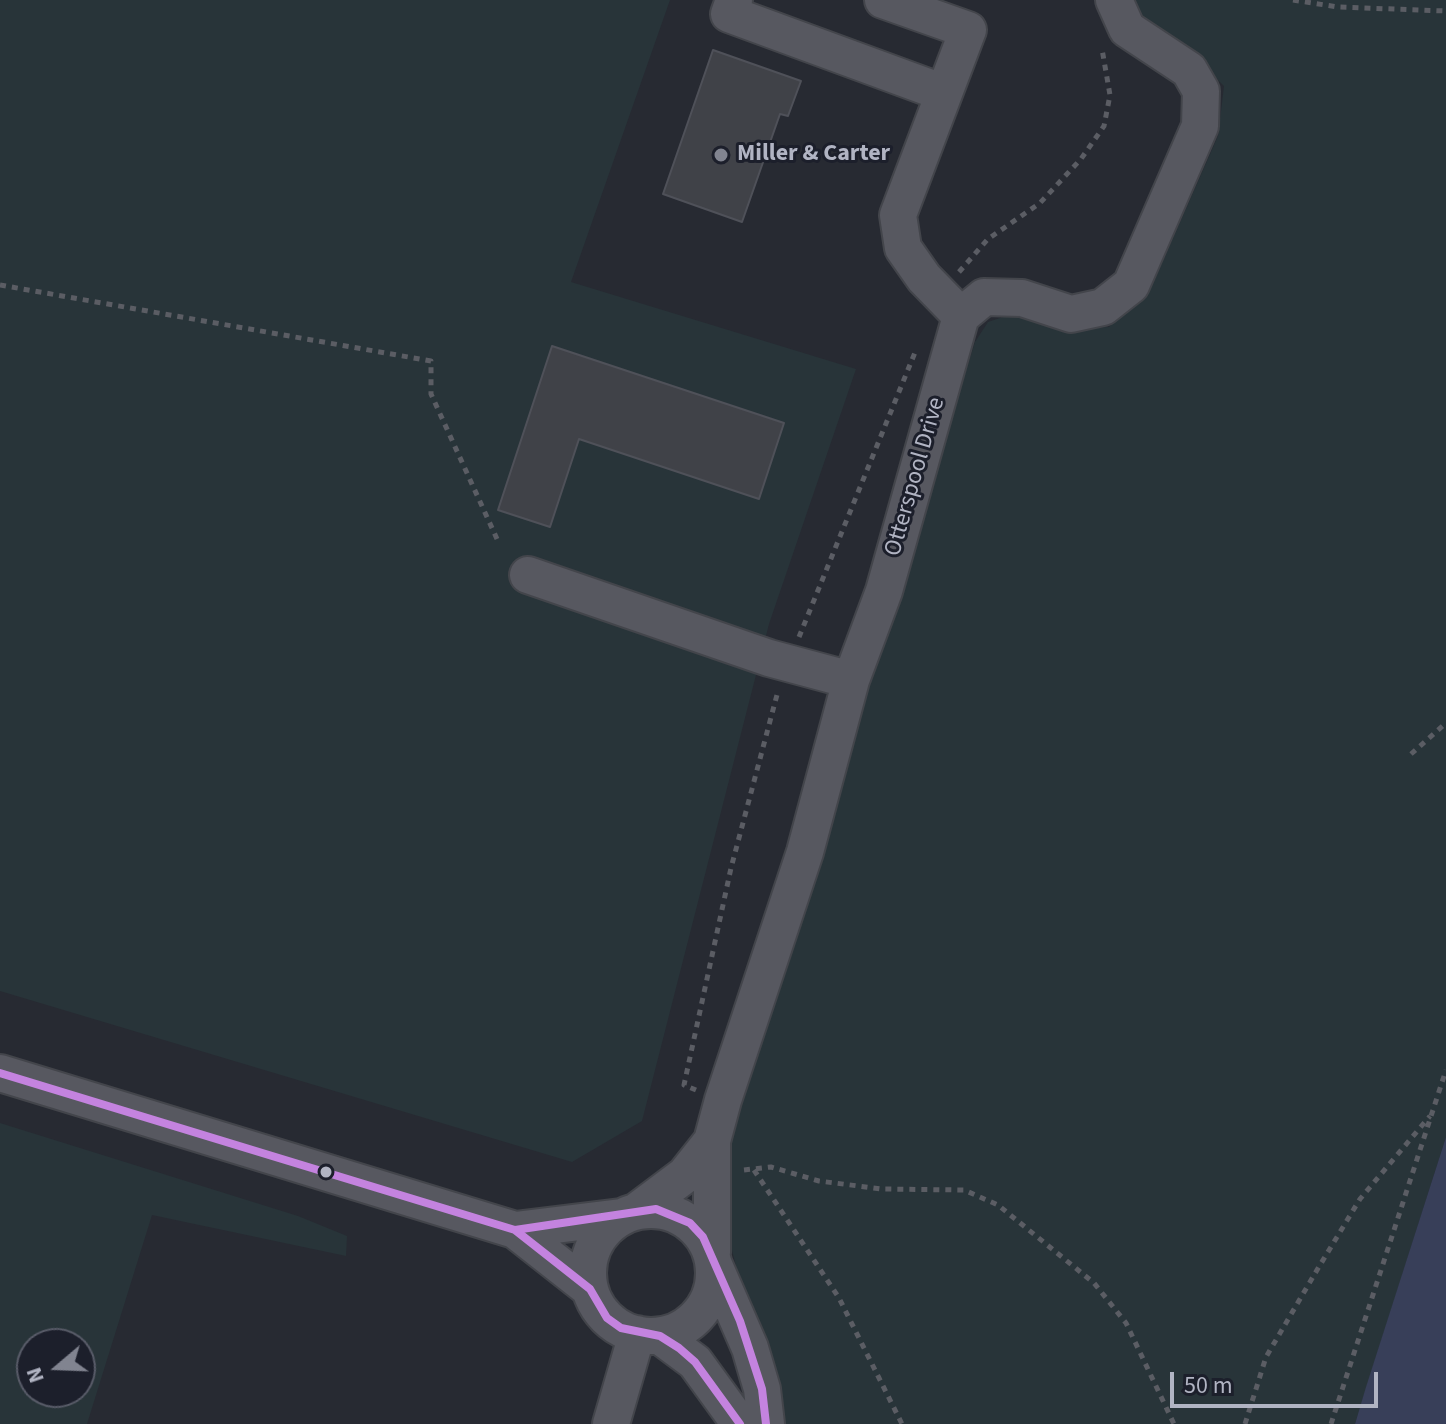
<!DOCTYPE html>
<style>
body{margin:0}
#map{position:relative;width:1446px;height:1424px;overflow:hidden;background:#272a32;font-family:"Source Sans 3",sans-serif}
canvas{display:block}
.north{position:absolute;left:16px;top:1328px;width:80px;height:80px;box-sizing:border-box;background:#1c1f2b;border:2px solid #585b68;border-radius:50%;rotate:251deg;font-size:22px;font-weight:700;line-height:32px;text-align:center;color:#b1b4c3}
.north::after{content:'';display:block;margin:auto;width:28px;height:36px;background:#818490;clip-path:polygon(50% 0,100% 100%,50% 72%,0 100%)}
.scale{position:absolute;left:1170px;top:1372px;width:208px;height:36px;box-sizing:border-box;border:4px solid #b1b4c3;border-top:0;padding-left:10px;font-size:24px;line-height:28px;white-space:nowrap;color:#b1b4c3;-webkit-text-stroke:6px #1c1f2b;paint-order:stroke}
</style>
<div id="map">
<canvas width="1446" height="1424"></canvas>
<div class="north">N</div>
<div class="scale">50 m</div>
</div>
<script>
const c = document.querySelector('canvas').getContext('2d');
c.lineJoin = 'round';
function paint(path, color) { c.fillStyle = color; c.fill(path, 'evenodd'); }
const poly = rows => new Path2D(rows.map(r => 'M' + r).join(''));
function trace(path, color, width, dash) { c.strokeStyle = color; c.lineWidth = width; c.lineCap = dash ? 'butt' : 'round'; c.setLineDash(dash || []); c.stroke(path); }
function label(font, color, halo, rows, align = 'center') {
  c.font = font + ' "Source Sans 3",sans-serif'; c.lineWidth = 6; c.setLineDash([]); c.textBaseline = 'middle'; c.strokeStyle = halo; c.fillStyle = color; for (const [text, x, y, turn = 0] of rows) {
    c.save(); c.translate(x, y); c.rotate((+turn || 0) * Math.PI / 180); c.textAlign = isNaN(turn) ? turn : align; if (halo) c.strokeText(text, 0, 0); c.fillText(text, 0, 0); c.restore();
  }
}
paint(poly([
 [0,0,670,0,571,282,856,369,769,624,642,1121,572,1162,0,991],
 [1128,0,1446,0,1446,1137,1355,1424,777,1424,722,1212,731,1121,975,342,988,322,1009,315,1070,328,1109,327,1152,286,1218,136,1224,86,1196,58,1141,27],
 [0,1123,298,1216,347,1236,346,1256,152,1215,87,1424,0,1424],
 [32,1344,80,1344,80,1392,32,1392]
]), '#283439');
paint(poly([
 [1446,1137,1446,1424,1355,1424,1366,1387]
]), '#383f59');
const building = poly([
 [713,50,801,81,788,116,780,114,742,222,663,194,713,50],
 [552,346,784,423,759,499,579,439,550,527,498,510,552,346]
]);
paint(building, '#404248');
trace(building, '#4f5159', 2);
const minor = poly([
 [734,0,729,14,944,93],
 [883,0,968,30,898,215,903,248,924,278,961,316],
 [528,575,769,658,851,680],
 [0,1073,515,1230,590,1289],
 '588 1273a63 63 0 1 1 126 0a63 63 0 1 1-126 0Z',
 [637,1211,685,1175,712,1141],
 [515,1230,621,1217],
 [712,1253,712,1141,723,1100,805,852,851,680,884,591,961,316,984,297,1022,298,1071,314,1103,307,1131,285,1200,126,1201,91,1189,70,1127,29,1114,0],
 [714,1265,750,1348,762,1389,766,1424],
 [660,1336,695,1362,740,1424],
 [611,1424,637,1334]
]);
trace(minor, '#43454b', 40);
trace(poly([
 [1293,0,1338,7,1446,11],
 [959,272,988,239,1040,203,1081,159,1104,126,1110,95,1102,49],
 [0,285,431,361,431,394,497,539],
 [799,637,916,350],
 [1411,754,1446,723],
 [696,1090,684,1085,731,868,778,691],
 [744,1170,771,1167,819,1181,882,1189,964,1190,998,1205,1094,1283,1126,1323,1174,1424],
 [754,1170,839,1298,902,1424],
 [1245,1424,1266,1357,1317,1270,1360,1199,1430,1116],
 [1331,1424,1446,1070]
]), '#5b5d64', 5, [6, 6]);
trace(minor, '#575860', 36);
trace(poly([
 [0,1073,515,1230,590,1289,607,1318,621,1328,660,1336,679,1348,695,1362,740,1424],
 [515,1230,656,1209,690,1223,703,1237,740,1321,762,1389,766,1424]
]), '#c483df', 8);
for (const [x, y, r, color] of [
 [721,155,8,"#818490"],
 [326,1172,7,"#b1b4c3"]
]) { const dot = new Path2D(); dot.arc(x, y, r, 0, 2 * Math.PI); c.fillStyle = color; c.fill(dot); trace(dot, '#1c1f2b', 3); }
label('bold 24px', '#b1b4c3', '#1c1f2b', [
 ["Miller & Carter",737,155]
], 'left');
label('24px', '#b1b4c3', '#1c1f2b', [
 ["Otterspool Drive",916,477,-74]
]);
</script>
